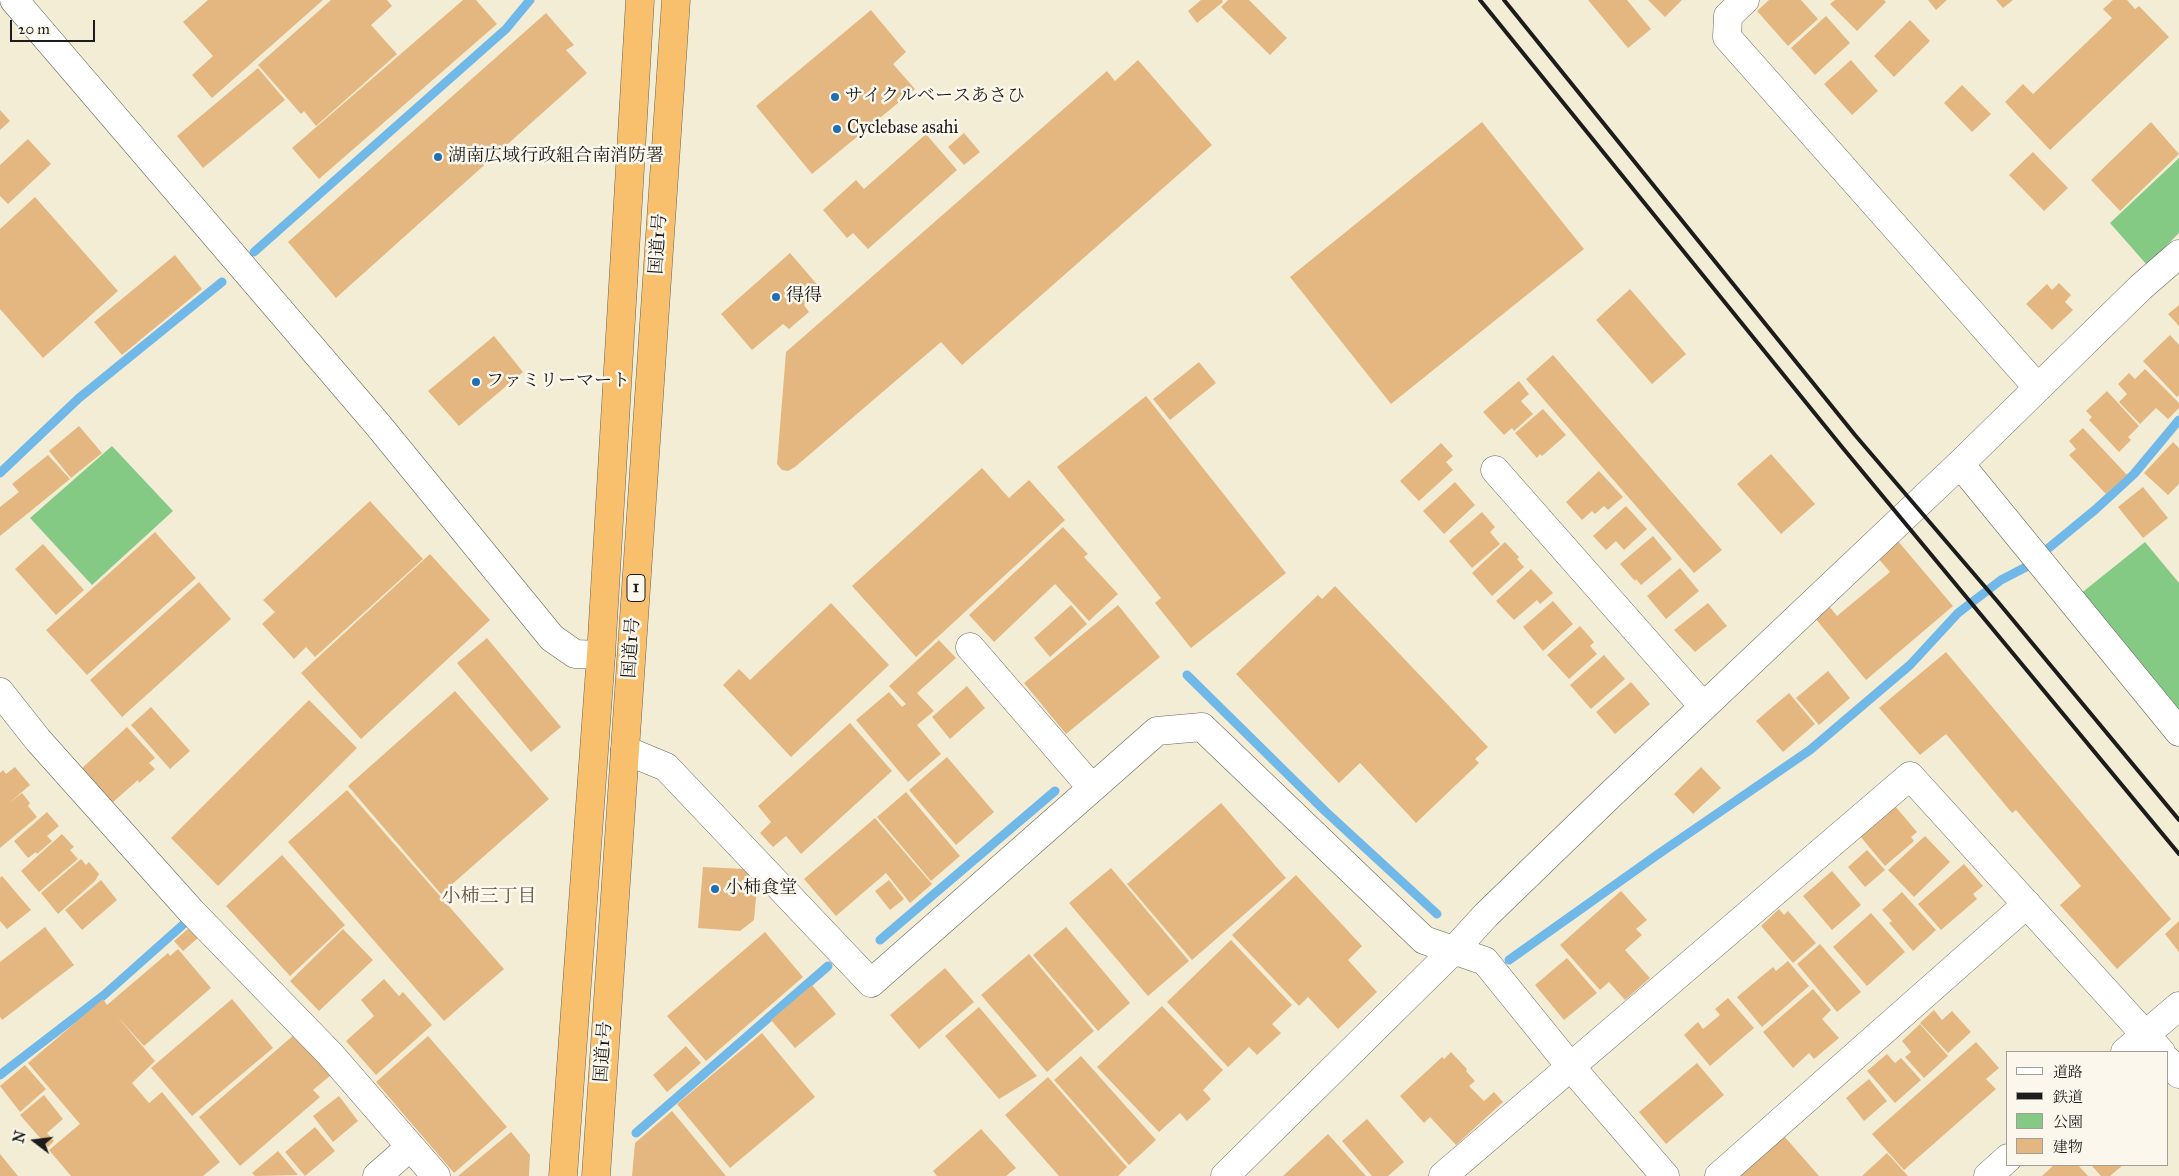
<!DOCTYPE html>
<meta charset="utf-8">
<style>
body{margin:0}
#map{position:relative;width:2179px;height:1176px;overflow:hidden;background:#f3edd6;font-family:"IM FELL Great Primer","Noto Serif JP",serif}
canvas{display:block}
.legend{position:absolute;left:2006px;top:1051px;width:162px;height:115px;box-sizing:border-box;background:#fbf7ec;border:1px solid #a29f99;margin:0;padding:6px 9px;list-style:none;font-size:15px;color:#1c1c1c}
.legend li{display:flex;align-items:center;gap:10px;height:25px}
.legend b{width:25px;border:1px solid #a29f99}
.north{position:absolute;left:10px;top:1116px;width:50px;height:50px;-webkit-text-stroke:4px #fbf7ec;paint-order:stroke;rotate:285deg;font-size:14px;font-weight:700;line-height:20px;text-align:center;color:#1c1c1c}
.north::after{content:'';display:block;margin:auto;width:18px;height:22px;background:#1c1c1c;clip-path:polygon(50% 0,100% 100%,50% 72%,0 100%)}
.scale{position:absolute;left:10px;top:20px;width:85px;height:22px;box-sizing:border-box;border:2px solid #1c1c1c;border-top:0;padding-left:6px;font-size:15px;line-height:18px;white-space:nowrap;color:#1c1c1c;-webkit-text-stroke:4px #fbf7ec;paint-order:stroke}
</style>
<div id="map">
<canvas width="2179" height="1176"></canvas>
<ul class="legend">
<li><b style="height:6px;background:#fff"></b>道路</li>
<li><b style="height:6px;background:#1c1c1c"></b>鉄道</li>
<li><b style="height:14px;background:#84ca85"></b>公園</li>
<li><b style="height:14px;background:#e5b780"></b>建物</li>
</ul>
<div class="north">N</div>
<div class="scale">20 m</div>
</div>
<script>
const c = document.querySelector('canvas').getContext('2d');
c.lineJoin = 'round';
function paint(path, color) { c.fillStyle = color; c.fill(path, 'evenodd'); }
const poly = rows => new Path2D(rows.map(r => 'M' + r).join(''));
function trace(path, color, width, dash) { c.strokeStyle = color; c.lineWidth = width; c.lineCap = dash ? 'butt' : 'round'; c.setLineDash(dash || []); c.stroke(path); }
function label(font, color, halo, rows, align = 'center') {
  c.font = font + ' "IM FELL Great Primer","Noto Serif JP",serif'; c.lineWidth = 5; c.setLineDash([]); c.textBaseline = 'middle'; c.strokeStyle = halo; c.fillStyle = color; for (const [text, x, y, turn = 0] of rows) {
    c.save(); c.translate(x, y); c.rotate((+turn || 0) * Math.PI / 180); c.textAlign = isNaN(turn) ? turn : align; if (halo) c.strokeText(text, 0, 0); c.fillText(text, 0, 0); c.restore();
  }
}
paint(poly([
 [2179,158,2179,233,2147,265,2110,223],
 [112,446,173,511,92,585,30,518],
 [2145,542,2179,583,2179,716,2079,595]
]), '#84ca85');
trace(poly([
 [254,252,506,29,530,0],
 [0,473,79,398,222,282],
 [2045,551,2096,509,2134,474,2179,420],
 [1187,675,1325,811,1437,914],
 [880,940,1055,791],
 [1509,960,1657,855,1810,750,1910,665,1958,613,2001,580,2028,566],
 [0,1075,104,995,186,922],
 [636,1133,828,966]
]), '#70b8e8', 9);
paint(poly([
 [208,0,323,0,212,98,192,75,213,56,183,22],
 [331,0,387,0,392,6,371,25,397,54,316,126,304,111,301,114,258,65],
 [463,0,476,0,497,24,319,179,292,148],
 [1201,0,1222,0,1223,2,1197,23,1188,11],
 [1228,0,1249,0,1287,38,1270,55,1221,7],
 [1588,0,1627,0,1651,29,1628,48],
 [1648,0,1682,0,1665,17],
 [1769,0,1801,0,1818,19,1788,46,1757,11],
 [1835,0,1884,0,1886,2,1857,31,1830,4],
 [1928,0,1947,0,1936,10],
 [1996,0,2013,0,2003,8],
 [2113,0,2127,0,2135,9,2139,6,2169,37,2050,150,2005,102,2023,84,2033,94,2112,18,2103,9],
 [871,10,906,52,893,64,915,89,812,174,756,106],
 [546,13,574,45,566,50,587,73,336,298,288,242],
 [1826,16,1850,43,1815,75,1791,48],
 [1910,20,1930,41,1894,77,1874,56],
 [1138,60,1212,145,962,365,941,342,795,467,788,471,782,470,777,464,786,352,1107,71,1115,81],
 [1851,60,1878,91,1852,115,1824,84],
 [258,68,285,100,203,168,177,136],
 [1962,85,1991,114,1972,132,1944,103],
 [0,110,10,121,0,130],
 [1482,122,1584,249,1391,404,1290,277],
 [2151,122,2179,154,2120,211,2091,180],
 [964,133,980,152,964,165,948,147],
 [926,134,957,170,868,249,853,233,847,238,823,210,856,180,864,189],
 [28,139,51,164,8,204,0,196,0,165],
 [2033,152,2068,188,2044,211,2009,175],
 [35,197,118,291,43,358,0,309,0,229],
 [790,253,821,289,804,305,809,312,789,329,783,324,752,350,721,314],
 [175,255,202,289,122,355,94,322],
 [2059,283,2071,295,2065,302,2073,310,2052,330,2026,304,2047,284,2052,290],
 [1630,289,1686,354,1652,384,1596,320],
 [2179,305,2179,326,2168,314],
 [2170,335,2179,345,2179,395,2177,397,2143,361],
 [494,336,523,372,459,426,428,391],
 [1553,355,1722,550,1694,573,1526,379],
 [1199,362,1216,383,1170,420,1153,399],
 [2145,369,2179,403,2179,408,2168,419,2156,408,2140,424,2119,402,2127,394,2118,384,2129,373,2135,379],
 [1519,381,1529,394,1521,401,1533,414,1514,431,1512,428,1504,435,1483,412],
 [2107,391,2139,426,2128,437,2131,440,2119,452,2089,420,2092,417,2086,411],
 [1146,396,1286,573,1191,648,1155,603,1161,598,1057,467],
 [1543,409,1566,435,1542,456,1540,454,1537,458,1515,433],
 [79,426,102,453,71,478,49,451],
 [2083,428,2127,475,2106,494,2069,455,2076,449,2069,441],
 [2173,442,2179,448,2179,484,2168,495,2144,473],
 [1441,443,1453,456,1446,462,1453,470,1419,501,1400,481],
 [1771,454,1815,504,1781,534,1737,484],
 [48,455,70,479,0,536,0,507,19,492,12,484],
 [982,468,1009,498,1029,480,1065,520,916,657,852,586],
 [1599,471,1623,497,1608,510,1604,506,1595,514,1592,511,1582,520,1566,502],
 [1455,482,1475,505,1444,534,1423,511],
 [2143,487,2168,518,2143,538,2118,507],
 [370,501,423,559,315,657,306,647,294,659,262,624,275,612,263,600],
 [1626,506,1647,529,1624,550,1616,541,1606,550,1593,536],
 [1482,512,1495,527,1490,532,1500,544,1472,568,1449,541],
 [1063,527,1088,554,1084,557,1118,594,1089,621,1055,584,994,642,969,615],
 [155,532,196,578,87,675,46,630],
 [1653,536,1672,559,1641,585,1636,579,1635,581,1620,564],
 [1897,540,1953,606,1866,680,1815,618,1829,606,1837,616,1890,572,1877,557],
 [1505,542,1519,557,1517,559,1524,567,1492,596,1472,573],
 [43,544,84,590,56,615,15,569],
 [430,554,490,620,361,739,301,673],
 [1680,568,1699,591,1666,619,1647,596],
 [1531,569,1553,593,1540,604,1537,600,1514,620,1496,601],
 [199,582,231,619,122,717,90,680],
 [1335,586,1488,747,1475,759,1479,763,1416,823,1360,763,1339,783,1236,674,1318,595,1322,599],
 [1553,601,1573,624,1543,651,1523,627],
 [831,603,889,665,791,757,723,685,739,669,750,680],
 [1708,603,1727,626,1695,652,1674,630],
 [1071,605,1087,624,1050,657,1034,638],
 [1118,605,1160,657,1066,734,1024,683],
 [1580,626,1594,642,1590,646,1597,654,1569,679,1547,655],
 [487,638,561,727,531,752,457,663],
 [939,640,956,658,917,693,934,711,917,725,941,754,908,782,856,720,889,692,902,707,906,704,889,686],
 [1946,652,2171,919,2117,969,2060,905,2081,886,2016,810,2012,813,1946,734,1920,755,1879,708],
 [1604,655,1625,679,1591,709,1570,685],
 [1828,671,1850,698,1819,725,1796,698],
 [1631,682,1650,704,1615,734,1596,712],
 [967,686,985,708,950,739,932,717],
 [455,691,549,799,441,894,348,786],
 [1789,693,1815,724,1783,752,1756,721],
 [309,700,357,748,218,886,171,838],
 [151,707,190,751,170,769,131,725],
 [850,723,892,771,801,854,786,836,773,847,760,833,771,822,758,806],
 [127,727,155,758,149,763,155,769,139,783,138,780,112,803,81,769],
 [947,757,994,812,956,845,909,790],
 [15,767,30,785,8,804,22,793,30,803,28,806,37,817,0,848,0,773,3,770,6,774],
 [1701,767,1721,788,1693,814,1674,794],
 [347,790,504,969,444,1021,288,842],
 [906,792,960,856,931,881,877,817],
 [1221,803,1286,878,1192,960,1127,884],
 [1895,806,1917,832,1911,837,1914,841,1885,866,1860,836],
 [47,812,59,826,47,836,52,841,37,854,36,852,28,858,14,841],
 [875,818,932,884,910,903,886,873,836,916,804,879],
 [62,834,74,847,70,850,78,859,39,892,21,871],
 [1925,836,1950,862,1914,897,1888,870],
 [1867,850,1885,870,1865,887,1848,867],
 [282,855,345,925,290,976,226,906],
 [81,859,86,865,89,862,99,874,95,881,58,914,41,893],
 [1964,864,1983,886,1973,894,1977,899,1941,930,1918,904],
 [703,867,746,869,757,887,754,920,740,931,698,928],
 [1111,868,1189,961,1148,996,1069,903],
 [1832,871,1861,905,1832,930,1803,896],
 [1296,875,1362,946,1348,960,1377,992,1338,1029,1308,997,1299,1006,1232,935],
 [2,876,31,910,7,929,0,921,0,878],
 [101,880,117,900,82,930,65,910],
 [889,880,904,899,890,910,875,891],
 [1621,891,1647,920,1636,929,1642,935,1625,950,1650,978,1625,1000,1609,982,1600,990,1560,945],
 [1902,892,1936,930,1913,951,1889,923,1892,921,1882,910],
 [1779,909,1784,915,1788,911,1816,943,1793,963,1761,926],
 [1871,913,1905,952,1867,986,1833,947],
 [2179,921,2179,952,2165,934],
 [45,927,74,965,2,1020,0,1017,0,962],
 [1066,927,1130,1003,1098,1031,1033,955],
 [189,928,198,938,183,951,174,941],
 [343,929,373,960,319,1011,290,981],
 [765,932,803,977,706,1061,667,1016],
 [1231,940,1292,1005,1272,1024,1281,1033,1257,1055,1249,1047,1228,1067,1167,1002],
 [1820,944,1861,992,1837,1012,1797,964],
 [178,949,211,988,144,1046,117,1016,155,1061,132,1083,149,1103,162,1092,220,1162,203,1176,71,1176,49,1150,80,1124,28,1063,103,999,107,1005,168,953,170,956],
 [1029,954,1094,1031,1047,1072,981,995],
 [1567,958,1597,993,1564,1020,1535,985],
 [1788,961,1809,986,1762,1027,1737,997,1773,967,1776,971],
 [945,968,974,1002,919,1049,890,1015],
 [384,979,399,996,403,992,432,1025,376,1075,346,1041,374,1016,361,1000],
 [812,985,836,1014,795,1048,771,1020],
 [1813,989,1831,1010,1822,1019,1839,1038,1814,1059,1809,1053,1793,1068,1763,1032],
 [1728,998,1754,1028,1710,1066,1684,1035,1698,1022,1703,1029,1720,1015,1715,1009],
 [232,999,273,1048,192,1116,151,1068],
 [1162,1006,1223,1070,1203,1090,1211,1099,1187,1121,1180,1113,1159,1132,1097,1067],
 [979,1007,1037,1076,999,1099,945,1036],
 [1934,1010,1942,1020,1952,1011,1971,1032,1948,1053,1920,1023],
 [1920,1024,1948,1056,1924,1078,1905,1057,1911,1052,1902,1041],
 [762,1033,815,1097,730,1168,677,1104],
 [295,1034,331,1075,313,1090,320,1097,240,1166,199,1117],
 [428,1036,507,1127,454,1173,376,1082],
 [1976,1042,1999,1068,1986,1079,1996,1089,1904,1170,1872,1134],
 [686,1046,701,1063,667,1092,653,1075],
 [1451,1052,1467,1069,1466,1071,1475,1081,1469,1086,1484,1101,1494,1092,1503,1102,1456,1145,1430,1117,1424,1123,1400,1096,1442,1057,1444,1059],
 [1887,1054,1895,1063,1901,1058,1921,1080,1895,1103,1867,1071],
 [1081,1056,1156,1140,1129,1165,1054,1080],
 [1697,1063,1724,1095,1666,1144,1639,1112],
 [25,1065,46,1089,20,1112,0,1086],
 [1048,1077,1127,1167,1118,1176,1059,1176,1005,1115],
 [1869,1079,1887,1101,1864,1121,1846,1098],
 [44,1095,63,1119,47,1133,54,1141,48,1147,20,1115],
 [339,1096,358,1121,333,1142,313,1116],
 [672,1111,726,1176,632,1176,635,1143],
 [1367,1119,1404,1162,1388,1176,1372,1176,1342,1141],
 [315,1127,335,1151,305,1176,285,1152],
 [981,1129,1016,1168,1006,1176,937,1176,933,1171],
 [511,1132,530,1155,529,1176,458,1176],
 [1328,1134,1366,1176,1283,1176],
 [1784,1136,1819,1176,1740,1176],
 [278,1151,298,1175,255,1176,252,1173],
 [1887,1153,1908,1176,1862,1176],
 [0,1154,18,1176,0,1176],
 [2054,1165,2078,1165,2088,1176,2042,1176],
 [2091,1165,2123,1165,2110,1176,2101,1176]
]), '#e5b780');
const minor = poly([
 [14,0,378,425,552,638,575,654,601,655],
 [1745,0,1728,16,1727,37,2038,388],
 [1960,464,2179,732],
 [1495,470,1703,706],
 [970,647,1092,788],
 [0,692,38,740,191,911,330,1054,436,1176],
 [625,750,666,767,871,983,1157,731,1202,727,1424,940,1485,961,1570,1066,1665,1176],
 [1454,950,1486,915,1606,799,1960,464,2141,287,2179,254],
 [2125,1052,2179,1006],
 [2168,1061,2179,1074],
 [377,1176,410,1147],
 [1443,1176,1910,776,2161,1052],
 [1719,1176,2027,904],
 [1988,1176,2008,1158]
]);
const tertiary = poly([
 [1225,1176,1454,950]
]);
const trunk = poly([
 [563,1176,601,655,640,0],
 [596,1176,676,0]
]);
trace(minor, '#67655d', 29);
trace(tertiary, '#67655d', 29);
trace(trunk, '#67655d', 29);
trace(minor, '#fff', 28);
trace(tertiary, '#fff', 28);
trace(trunk, '#f8bf6c', 28);
trace(poly([
 [1480,0,1842,447,2179,854],
 [1504,0,1855,435,1998,602,2179,820]
]), '#1c1c1c', 4);
for (const [x, y, r, color] of [
 [835,97,5,"#1f6fb2"],
 [837,129,5,"#1f6fb2"],
 [438,157,5,"#1f6fb2"],
 [776,297,5,"#1f6fb2"],
 [476,382,5,"#1f6fb2"],
 [715,889,5,"#1f6fb2"]
]) { const dot = new Path2D(); dot.arc(x, y, r, 0, 2 * Math.PI); c.fillStyle = color; c.fill(dot); trace(dot, '#fbf7ec', 2); }
for (const [x, y, w] of [
 [636,588,18]
]) { const box = new Path2D(); box.roundRect(x - w / 2, y - 13.5, w, 27, 4); c.fillStyle = '#fbf7ec'; c.fill(box); trace(box, '#1c1c1c', 1); }
label('bold 16px', '#1c1c1c', null, [
 ["1",636,588]
]);
label('18px', '#1c1c1c', '#fbf7ec', [
 ["サイクルベースあさひ",845,97],
 ["Cyclebase asahi",847,129],
 ["湖南広域行政組合南消防署",448,157],
 ["得得",786,297],
 ["ファミリーマート",486,382],
 ["小柿食堂",725,889]
], 'left');
label('18px', '#1c1c1c', '#fbf7ec', [
 ["国道1号",659,244,-86],
 ["国道1号",632,648,-86],
 ["国道1号",604,1052,-86]
]);
label('19px', '#62523f', '#fbf7ec', [
 ["小柿三丁目",489,897]
]);
</script>
